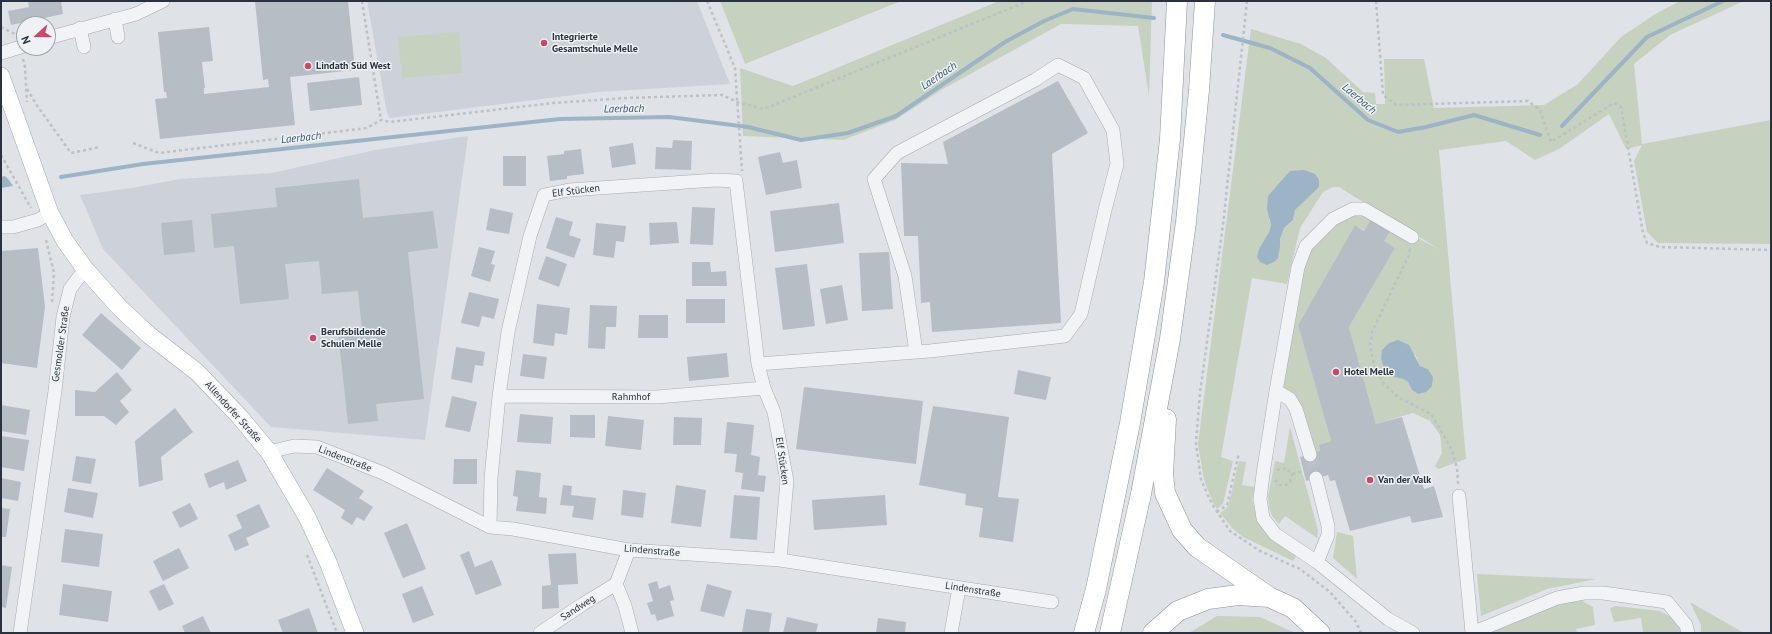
<!DOCTYPE html>
<meta charset="utf-8">
<style>
body{margin:0}
#map{position:relative;width:1772px;height:634px;overflow:hidden;background:#dfe3e7;font-family:"PT Sans",sans-serif}
canvas{display:block}
.frame{position:absolute;inset:0;border:2px solid #29323e;pointer-events:none}
.north{position:absolute;left:16px;top:16px;width:40px;height:40px;box-sizing:border-box;background:#eef2f5;border:1px solid #9fa5ac;border-radius:50%;rotate:249deg;font-size:11px;font-weight:700;line-height:16px;text-align:center;color:#29323e}
.north::after{content:'';display:block;margin:auto;width:14px;height:18px;background:#c64a68;clip-path:polygon(50% 0,100% 100%,50% 72%,0 100%)}
</style>
<div id="map">
<canvas width="1772" height="634"></canvas>
<div class="frame"></div>
<div class="north">N</div>
</div>
<script>
const c = document.querySelector('canvas').getContext('2d');
c.lineJoin = 'round';
function paint(path, color) { c.fillStyle = color; c.fill(path, 'evenodd'); }
const poly = rows => new Path2D(rows.map(r => 'M' + r).join(''));
function trace(path, color, width, dash) { c.strokeStyle = color; c.lineWidth = width; c.lineCap = dash ? 'butt' : 'round'; c.setLineDash(dash || []); c.stroke(path); }
function label(font, color, halo, rows, align = 'center') {
  c.font = font + ' "PT Sans",sans-serif'; c.lineWidth = 3; c.setLineDash([]); c.textBaseline = 'middle'; c.strokeStyle = halo; c.fillStyle = color; for (const [text, x, y, turn = 0] of rows) {
    c.save(); c.translate(x, y); c.rotate((+turn || 0) * Math.PI / 180); c.textAlign = isNaN(turn) ? turn : align; if (halo) c.strokeText(text, 0, 0); c.fillText(text, 0, 0); c.restore();
  }
}
paint(poly([
 [367,1,697,1,730,84,598,92,390,118,387,113],
 [468,136,425,440,271,427,103,249,80,195,132,188,180,179,272,173,375,150]
]), '#cdd2d9');
paint(poly([
 [720,1,901,1,745,64],
 [999,1,1152,1,1149,96,1138,26,1061,24,943,89,895,120,843,140,743,136,740,68,793,86],
 [1680,1,1744,1,1670,35,1634,64,1642,144,1771,120,1771,244,1658,243,1647,232,1634,161,1642,145,1626,149,1609,114,1559,149,1535,160,1506,141,1439,150,1466,459,1438,469,1435,466,1442,453,1440,435,1430,421,1413,413,1376,424,1349,327,1395,248,1355,225,1298,325,1331,441,1319,445,1320,451,1310,455,1296,409,1276,391,1298,267,1333,219,1364,209,1440,250,1339,187,1333,187,1323,192,1300,228,1287,284,1252,278,1221,457,1233,461,1223,504,1217,509,1213,503,1204,480,1198,444,1251,29,1301,44,1326,58,1363,92,1375,93,1376,104,1385,104,1384,59,1424,59,1434,108,1544,105,1578,84,1621,37,1657,13],
 [1318,187,1295,210,1293,220,1284,228,1280,239,1280,246,1259,249,1269,232,1271,225,1269,219],
 [1415,354,1420,366,1428,369,1433,377,1412,390,1408,382,1403,378,1391,376],
 [459,32,462,73,402,78,398,37],
 [1290,427,1318,530,1317,538,1285,516,1279,524,1272,516,1269,507,1268,497,1275,461,1284,463],
 [1239,461,1246,462,1242,485,1255,487,1252,500,1259,524,1267,533,1297,555,1293,561,1243,537,1233,529,1220,513,1228,507],
 [1337,532,1353,536,1357,579,1333,558],
 [1477,574,1565,578,1596,579,1547,589,1481,616],
 [1582,601,1593,607,1595,625,1576,629,1577,633,1488,633,1562,602],
 [1690,602,1744,633,1701,633,1701,625],
 [1616,606,1660,611,1676,620,1683,633,1643,633,1641,618,1614,622,1610,608],
 [1217,616,1260,617,1295,633,1189,633]
]), '#c6d1c0');
paint(poly([
 [1304,170,1315,174,1319,180,1319,187,1295,210,1293,220,1284,228,1280,239,1280,246,1278,258,1274,262,1267,265,1260,262,1257,257,1259,249,1269,232,1271,225,1267,209,1268,196,1290,171],
 [5,176,9,180,13,186,1,188,1,177],
 [1398,340,1409,345,1420,366,1428,369,1433,377,1432,386,1426,392,1418,394,1412,390,1408,382,1403,379,1391,376,1384,369,1381,358,1382,350,1389,343]
]), '#9cb4c6');
trace(poly([
 [1223,35,1270,48,1310,68,1368,120,1398,132,1426,127,1474,115,1540,135],
 [1562,126,1647,37,1723,1],
 [61,177,143,164,560,119,669,117,748,127,801,140,848,133,896,116,1005,42,1044,21,1073,9,1154,18]
]), '#9cb4c6', 4);
paint(poly([
 [28,1,61,1,63,14,11,25,8,11,29,7],
 [255,1,348,1,355,70,290,77,295,125,160,139,155,99,167,98,166,92,164,92,158,32,209,27,213,61,202,62,205,88,204,88,204,94,269,87,268,79,263,80],
 [359,77,362,105,310,111,307,83],
 [1058,81,1088,133,1052,154,1061,323,932,332,930,302,921,303,918,236,904,236,901,163,948,164,943,142],
 [673,140,692,141,691,170,655,169,656,147,672,148],
 [633,143,636,164,612,168,609,147],
 [581,149,584,174,567,176,567,179,550,181,547,156,564,154,564,151],
 [780,152,783,163,797,160,802,188,766,195,758,157],
 [503,156,526,156,526,186,503,186],
 [359,179,363,218,433,211,438,248,408,252,424,399,376,404,378,421,348,424,338,332,362,329,358,291,322,294,319,261,285,264,289,299,240,304,234,246,214,248,211,214,277,207,275,188],
 [839,203,844,243,775,252,770,211],
 [692,207,715,208,713,245,690,244],
 [490,208,513,213,509,234,486,230],
 [556,217,573,222,569,235,581,239,574,258,546,248],
 [1372,218,1391,229,1384,241,1395,248,1349,327,1376,424,1402,417,1424,489,1434,486,1443,517,1412,523,1410,516,1350,531,1335,480,1330,481,1328,475,1306,481,1300,457,1320,451,1319,445,1331,441,1298,325,1355,225,1364,231],
 [192,220,195,252,164,255,161,223],
 [677,222,679,243,650,245,649,223],
 [596,223,626,226,624,242,616,241,614,258,593,255],
 [479,247,495,251,491,264,495,265,490,282,471,276],
 [38,248,45,307,37,368,1,363,1,251],
 [889,252,893,309,862,311,859,253],
 [546,256,567,264,559,287,538,279],
 [692,262,710,262,711,272,726,271,727,286,692,286],
 [807,264,815,326,783,330,775,268],
 [842,285,848,320,826,324,820,289],
 [469,292,499,299,494,319,482,316,479,327,461,323],
 [686,299,725,299,725,323,686,323],
 [537,304,570,308,567,335,555,333,554,346,533,343],
 [590,305,617,306,616,327,606,327,605,349,588,348],
 [101,313,141,348,122,370,82,335],
 [639,315,668,315,668,338,638,338],
 [456,347,485,352,483,366,475,365,472,383,451,379],
 [727,353,729,377,689,381,687,357],
 [523,354,547,357,544,379,520,376],
 [1018,370,1051,377,1046,400,1014,394],
 [117,372,132,390,120,401,129,412,116,425,104,416,75,416,75,390,95,392],
 [804,387,923,401,916,464,796,449],
 [452,396,477,402,470,432,445,427],
 [1,405,30,410,26,435,1,431],
 [933,406,1009,417,998,497,1019,499,1013,542,979,537,983,508,965,505,966,494,919,485],
 [175,408,193,432,161,457,163,480,139,487,135,441],
 [520,414,553,417,551,444,517,442],
 [570,415,595,415,595,438,570,437],
 [608,416,644,420,641,450,605,446],
 [674,417,702,418,701,445,673,445],
 [727,422,754,425,751,455,760,457,758,475,766,476,764,492,741,489,743,473,735,472,737,454,724,453],
 [1,436,29,440,24,471,1,467],
 [76,456,96,459,91,484,72,481],
 [454,459,477,459,477,484,453,484],
 [238,460,247,481,226,490,224,482,209,488,204,474],
 [327,468,364,491,359,498,373,507,364,521,357,517,352,525,341,518,345,510,313,490],
 [516,470,541,473,539,497,547,498,546,514,516,511,518,497,513,496],
 [1,478,21,482,18,501,1,498],
 [563,485,572,486,571,495,596,498,593,520,572,517,574,506,560,505],
 [676,485,706,490,701,527,671,523],
 [68,488,98,493,93,518,64,512],
 [623,490,646,493,643,518,621,515],
 [734,495,760,497,757,540,730,538],
 [885,495,887,525,814,530,812,500],
 [190,503,198,519,180,528,172,512],
 [259,504,270,527,246,538,249,545,235,551,228,535,242,528,236,515],
 [1,508,10,509,6,537,1,537],
 [407,523,426,569,403,578,384,533],
 [65,529,103,534,99,567,61,562],
 [179,548,189,568,163,581,153,561],
 [469,551,475,567,492,560,502,585,476,595,460,555],
 [576,553,578,584,558,585,559,608,542,609,542,586,551,585,548,554],
 [1,565,12,567,6,608,1,607],
 [657,581,659,589,670,585,674,600,670,601,674,616,657,621,655,614,651,615,647,603,653,601,648,584],
 [63,584,112,591,108,622,59,615],
 [164,584,174,604,159,611,149,591],
 [707,584,732,591,724,617,700,611],
 [422,586,434,615,413,623,402,594],
 [309,608,318,633,283,633,278,620],
 [746,609,772,613,769,633,742,633],
 [203,616,211,633,185,633,182,626],
 [787,617,818,624,816,633,783,633],
 [878,618,906,622,905,633,876,633]
]), '#b6bdc4');
trace(poly([
 [1310,455,1316,478]
]), '#bbc0c5', 13, [13, 6]);
const minor = poly([
 [115,19,118,37],
 [80,28,84,47],
 [48,38,136,14,163,1],
 [1,53,24,46],
 [1,227,13,227,38,220,50,213],
 [1412,237,1364,209,1353,209,1333,219,1306,246,1298,267,1276,391,1263,474,1260,499,1263,518,1275,534,1317,562,1388,619,1413,633],
 [758,364,930,351,1065,336,1081,314,1105,210,1117,164,1113,130,1084,78,1058,65,1035,80,897,153,874,179,905,276,916,352],
 [1276,391,1290,399,1296,409,1310,455],
 [499,396,657,397,764,388],
 [269,452,294,446,317,447,383,473,490,527,513,529,629,550,780,560,1052,602],
 [1316,478,1328,526,1328,535,1317,562],
 [1459,496,1472,633,1557,598,1584,593,1603,593,1667,602,1686,625,1688,633],
 [490,527,491,478,499,396,508,332,530,236,544,195,569,190,716,180,736,181,758,364,764,388,774,412,787,481,780,560],
 [629,550,616,584,625,606,632,633],
 [20,633,55,391,63,317,70,289,85,269],
 [540,633,583,604,616,584],
 [951,633,959,588]
]);
const major = poly([
 [1,76,50,213,65,241,85,269,120,308,149,335,197,372,239,416,269,452,307,517,328,562,355,633]
]);
const highway = poly([
 [1166,419,1163,474,1165,493,1182,530,1197,547,1269,597,1293,608,1320,633],
 [1084,633,1096,589,1130,423,1154,282,1170,139,1177,1],
 [1110,633,1141,494,1170,339,1186,222,1199,90,1205,1],
 [1153,633,1178,611,1208,599,1238,595,1269,597]
]);
trace(minor, '#a5aab1', 14);
trace(major, '#9fa8b2', 18);
trace(highway, '#87929d', 21);
trace(poly([
 [362,1,381,120],
 [707,1,735,68,742,171],
 [1247,1,1223,225,1200,393,1196,443,1201,480,1212,504,1230,531,1260,551,1300,569,1330,592,1356,622,1361,633],
 [1376,1,1383,95,1396,105,1528,101,1540,110,1551,142,1614,103,1621,107,1643,233,1647,243,1660,247,1771,250],
 [1,27,15,34],
 [23,59,25,67,27,102],
 [27,89,38,107,71,153,100,147],
 [133,143,159,153,367,128,381,120,390,122,553,103,626,98,722,95,737,102,764,109,1028,1],
 [1,155,31,208],
 [46,240,54,273,52,302],
 [1410,249,1409,255,1372,332,1370,345,1374,365,1383,383,1398,397,1431,414,1451,448,1457,468,1458,484],
 [1277,470,1286,468,1292,474,1304,471],
 [1275,480,1280,485,1286,485,1290,482,1292,474],
 [1217,512,1227,505,1239,453],
 [307,555,337,633]
]), '#bdc1c6', 2.5, [3, 3]);
trace(minor, '#f1f3f6', 13);
trace(major, '#fff', 17);
trace(highway, '#fff', 20);
for (const [x, y, r, color] of [
 [544,43,4,"#c64a68"],
 [308,66,4,"#c64a68"],
 [313,338,4,"#c64a68"],
 [1336,372,4,"#c64a68"],
 [1370,480,4,"#c64a68"]
]) { const dot = new Path2D(); dot.arc(x, y, r, 0, 2 * Math.PI); c.fillStyle = color; c.fill(dot); trace(dot, '#eef2f5', 1.5); }
label('bold 10px', '#29323e', '#eef2f5', [
 ["Integrierte",552,37],
 ["Gesamtschule Melle",552,49],
 ["Lindath Süd West",316,66],
 ["Berufsbildende",321,332],
 ["Schulen Melle",321,344],
 ["Hotel Melle",1344,372],
 ["Van der Valk",1378,480]
], 'left');
label('10px', '#29323e', '#eef2f5', [
 ["Elf Stücken",576,191,-7],
 ["Gesmolder Straße",61,344,-82],
 ["Rahmhof",631,397],
 ["Allendorfer Straße",233,412,48],
 ["Lindenstraße",345,459,21],
 ["Elf Stücken",782,461,82],
 ["Lindenstraße",652,551,5],
 ["Lindenstraße",973,590,9],
 ["Sandweg",578,608,-33]
]);
label('italic 11px', '#35546f', '#eef2f5', [
 ["Laerbach",939,76,-34],
 ["Laerbach",1359,99,40],
 ["Laerbach",624,109,-1],
 ["Laerbach",301,138,-6]
]);
</script>
